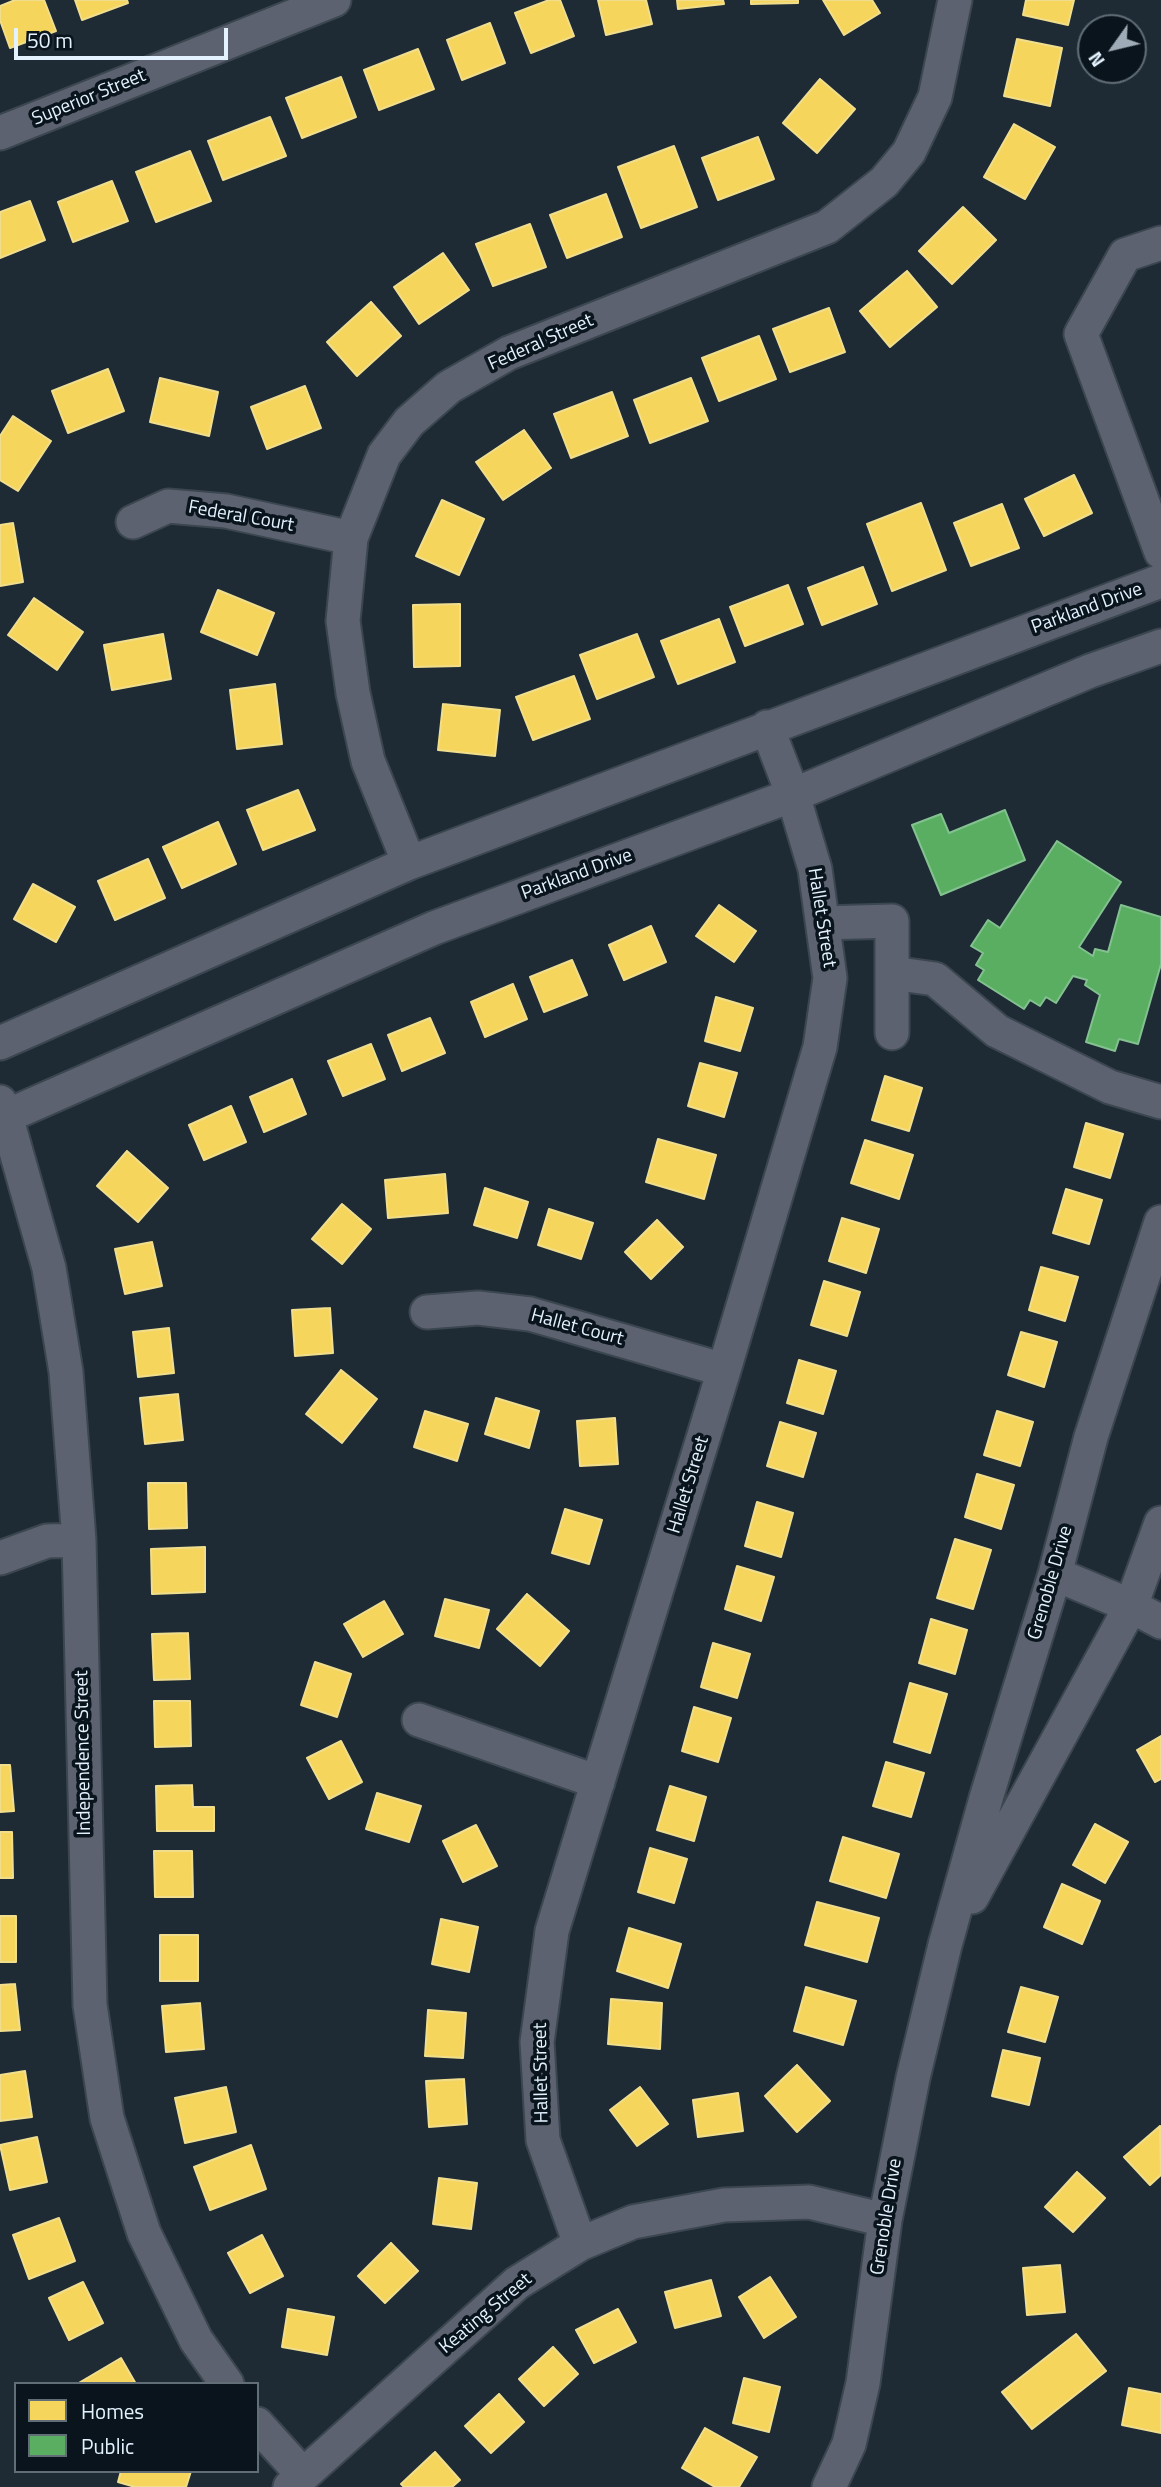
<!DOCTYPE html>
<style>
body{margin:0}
#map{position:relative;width:1161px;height:2487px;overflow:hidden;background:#1e2b35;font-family:"Titillium Web",sans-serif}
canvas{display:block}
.legend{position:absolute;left:14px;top:2382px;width:245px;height:91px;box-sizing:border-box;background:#09141c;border:2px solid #616d77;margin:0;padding:9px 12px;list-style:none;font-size:21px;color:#e4f2ff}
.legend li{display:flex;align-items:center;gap:14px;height:35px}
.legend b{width:35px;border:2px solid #616d77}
.north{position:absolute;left:1077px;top:14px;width:70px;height:70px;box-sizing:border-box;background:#09141c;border:2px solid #616d77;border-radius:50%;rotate:236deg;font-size:19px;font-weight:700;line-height:28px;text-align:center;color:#e4f2ff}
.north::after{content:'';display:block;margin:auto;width:24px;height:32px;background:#9facb8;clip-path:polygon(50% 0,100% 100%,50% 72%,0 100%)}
.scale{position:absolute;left:14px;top:28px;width:214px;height:32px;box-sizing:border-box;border:4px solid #e4f2ff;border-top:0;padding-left:9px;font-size:21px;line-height:24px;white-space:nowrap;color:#e4f2ff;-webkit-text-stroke:5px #09141c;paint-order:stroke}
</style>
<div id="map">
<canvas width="1161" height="2487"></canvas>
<ul class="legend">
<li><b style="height:19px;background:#f6d55c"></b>Homes</li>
<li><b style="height:19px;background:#5aae61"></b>Public</li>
</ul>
<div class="north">N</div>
<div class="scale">50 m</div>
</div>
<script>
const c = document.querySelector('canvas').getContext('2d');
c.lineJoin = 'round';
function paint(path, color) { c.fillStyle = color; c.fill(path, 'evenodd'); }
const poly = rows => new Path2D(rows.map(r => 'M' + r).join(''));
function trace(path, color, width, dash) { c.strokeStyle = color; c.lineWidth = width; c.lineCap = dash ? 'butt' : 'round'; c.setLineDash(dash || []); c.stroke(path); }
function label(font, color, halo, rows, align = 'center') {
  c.font = font + ' "Titillium Web",sans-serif'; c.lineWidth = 7; c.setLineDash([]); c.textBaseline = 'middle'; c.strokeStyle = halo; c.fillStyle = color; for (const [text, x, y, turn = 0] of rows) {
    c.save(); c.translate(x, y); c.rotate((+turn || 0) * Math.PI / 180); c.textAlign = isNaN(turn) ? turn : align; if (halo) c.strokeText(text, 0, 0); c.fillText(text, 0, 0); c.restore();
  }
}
const homes = poly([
 [15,0,44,0,56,31,10,48,0,20,0,6,15,0],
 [75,0,127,0,128,3,82,20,75,0],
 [549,0,560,0,574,36,531,53,515,13,549,0],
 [598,0,646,0,652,24,606,35,598,0],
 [677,0,723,0,724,4,678,9,677,0],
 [751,0,798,0,798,3,751,4,751,0],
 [823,0,872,0,880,13,844,35,823,0],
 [1026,0,1074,0,1068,25,1023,15,1026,0],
 [490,23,505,63,462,80,447,40,490,23],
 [1017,39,1062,48,1050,106,1004,96,1017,39],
 [418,49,434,89,379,110,364,70,418,49],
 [341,77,356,117,302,138,286,98,341,77],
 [820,79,855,109,817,153,783,123,820,79],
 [270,117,286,156,223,180,208,141,270,117],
 [1014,124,1055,147,1025,199,984,177,1014,124],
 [758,137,774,179,718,200,702,158,758,137],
 [674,146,697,207,641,228,618,167,674,146],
 [190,151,211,201,156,222,136,172,190,151],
 [112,181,128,221,73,242,58,202,112,181],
 [606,194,622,237,567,258,550,215,606,194],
 [30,201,45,240,0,258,0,212,30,201],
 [963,207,996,240,952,284,919,251,963,207],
 [530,224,546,267,493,286,476,244,530,224],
 [443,253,469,290,419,324,394,287,443,253],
 [907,271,937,307,890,347,860,311,907,271],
 [371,302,401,336,357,376,327,342,371,302],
 [829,308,845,352,790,372,773,329,829,308],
 [759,336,776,379,719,401,702,358,759,336],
 [108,369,124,411,68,433,52,391,108,369],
 [160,378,218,392,209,436,150,422,160,378],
 [691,378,708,421,650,443,634,400,691,378],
 [305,386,321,428,267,449,251,407,305,386],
 [612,392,628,436,571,458,554,414,612,392],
 [13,416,51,441,18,491,0,480,0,436,13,416],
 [524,430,551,468,503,500,476,462,524,430],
 [1074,475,1092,513,1044,536,1025,499,1074,475],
 [442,500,484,519,459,575,416,556,442,500],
 [921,503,946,570,892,591,867,524,921,503],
 [1002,504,1019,548,971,566,954,523,1002,504],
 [13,523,23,582,0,586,0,525,13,523],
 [863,567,877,604,822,625,808,588,863,567],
 [788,585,803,624,745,646,730,607,788,585],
 [218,590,274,613,257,655,201,632,218,590],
 [34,598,83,632,57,670,8,635,34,598],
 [460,604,460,666,414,667,413,605,460,604],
 [719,619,735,662,678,684,661,641,719,619],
 [163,634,171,679,112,690,104,645,163,634],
 [637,634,654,677,597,699,580,655,637,634],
 [574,676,590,719,533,740,516,697,574,676],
 [275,684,282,744,237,749,230,690,275,684],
 [443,704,500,710,495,756,438,750,443,704],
 [298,790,315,830,263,850,247,810,298,790],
 [218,822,236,864,182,888,163,847,218,822],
 [148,859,165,898,115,920,98,881,148,859],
 [33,884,75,907,56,942,14,919,33,884],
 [719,905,756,931,734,962,696,936,719,905],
 [651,926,666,962,624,980,609,945,651,926],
 [572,960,587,995,544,1012,530,977,572,960],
 [513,984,527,1019,485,1037,471,1002,513,984],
 [716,997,753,1008,740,1051,705,1041,716,997],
 [430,1018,445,1053,402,1071,388,1035,430,1018],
 [371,1044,385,1079,343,1096,328,1061,371,1044],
 [700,1063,737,1073,724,1117,688,1106,700,1063],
 [885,1076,922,1088,909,1131,872,1120,885,1076],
 [292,1079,306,1114,264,1132,250,1097,292,1079],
 [231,1106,246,1142,204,1160,189,1125,231,1106],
 [1086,1123,1123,1134,1110,1178,1074,1167,1086,1123],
 [658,1139,716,1155,704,1199,646,1182,658,1139],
 [865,1140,913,1155,899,1199,851,1183,865,1140],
 [127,1151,168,1188,138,1222,97,1186,127,1151],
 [445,1174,448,1213,388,1218,385,1180,445,1174],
 [485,1188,528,1202,517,1238,474,1225,485,1188],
 [1066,1189,1102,1200,1089,1244,1053,1233,1066,1189],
 [342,1204,371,1229,342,1264,312,1239,342,1204],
 [549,1209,593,1223,581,1259,538,1245,549,1209],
 [842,1218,879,1229,866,1273,829,1261,842,1218],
 [657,1220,683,1247,651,1279,625,1252,657,1220],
 [152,1242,162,1286,125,1294,115,1249,152,1242],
 [1041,1267,1078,1277,1065,1321,1029,1310,1041,1267],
 [824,1281,860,1292,847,1336,811,1325,824,1281],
 [330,1308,333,1353,295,1356,292,1310,330,1308],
 [169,1328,174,1373,138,1377,133,1332,169,1328],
 [1021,1332,1057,1342,1044,1387,1008,1375,1021,1332],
 [799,1360,836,1371,823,1414,787,1403,799,1360],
 [341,1370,377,1399,342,1443,306,1414,341,1370],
 [178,1394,183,1440,145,1444,140,1398,178,1394],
 [496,1398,539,1411,529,1448,485,1434,496,1398],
 [425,1411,468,1424,457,1461,414,1447,425,1411],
 [997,1411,1033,1422,1020,1466,984,1455,997,1411],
 [615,1418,618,1464,580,1466,577,1421,615,1418],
 [780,1422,816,1433,803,1477,767,1466,780,1422],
 [977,1474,1014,1485,1001,1529,965,1517,977,1474],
 [148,1483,186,1483,187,1528,149,1529,148,1483],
 [757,1502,793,1513,781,1557,745,1546,757,1502],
 [565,1509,602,1520,589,1564,552,1553,565,1509],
 [955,1539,991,1550,973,1609,937,1598,955,1539],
 [205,1547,205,1592,152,1594,151,1549,205,1547],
 [737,1566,774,1577,761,1621,725,1609,737,1566],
 [527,1594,569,1631,540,1666,497,1629,527,1594],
 [445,1599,489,1610,479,1648,435,1636,445,1599],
 [384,1601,403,1634,363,1657,344,1624,384,1601],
 [931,1619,967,1630,955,1674,919,1663,931,1619],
 [188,1633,190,1679,154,1680,152,1634,188,1633],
 [713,1643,750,1654,737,1698,701,1687,713,1643],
 [315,1662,351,1674,337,1717,301,1705,315,1662],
 [910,1683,947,1694,930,1753,894,1742,910,1683],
 [154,1701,190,1701,191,1746,155,1747,154,1701],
 [694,1707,731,1718,718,1762,682,1751,694,1707],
 [1161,1736,1161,1779,1155,1782,1137,1750,1161,1736],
 [341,1741,362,1782,329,1799,307,1758,341,1741],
 [886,1762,924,1773,911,1817,873,1806,886,1762],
 [0,1765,10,1765,14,1811,0,1812,0,1765],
 [192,1785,193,1807,214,1807,214,1831,157,1831,156,1786,192,1785],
 [670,1786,706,1797,694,1841,657,1830,670,1786],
 [377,1793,421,1806,409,1842,366,1829,377,1793],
 [1095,1824,1128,1842,1105,1883,1073,1865,1095,1824],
 [476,1825,497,1866,463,1882,443,1841,476,1825],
 [0,1832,12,1832,13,1878,0,1878,0,1832],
 [843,1837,899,1854,886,1898,830,1881,843,1837],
 [650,1848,687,1859,674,1903,638,1892,650,1848],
 [154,1851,192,1851,193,1897,155,1897,154,1851],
 [1062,1884,1100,1901,1082,1944,1044,1927,1062,1884],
 [817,1902,879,1918,867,1962,805,1945,817,1902],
 [0,1916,16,1916,16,1962,0,1962,0,1916],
 [441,1919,478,1927,469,1972,432,1964,441,1919],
 [629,1928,681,1944,668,1988,617,1971,629,1928],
 [160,1935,198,1935,198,1981,160,1981,160,1935],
 [15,1984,20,2030,0,2031,0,1985,15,1984],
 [806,1987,856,2001,843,2045,794,2031,806,1987],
 [1021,1987,1058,1997,1045,2042,1008,2032,1021,1987],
 [611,1999,662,2003,660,2049,608,2044,611,1999],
 [200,2003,204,2049,166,2052,162,2006,200,2003],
 [428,2010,466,2013,463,2058,425,2056,428,2010],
 [1003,2050,1040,2058,1029,2105,992,2096,1003,2050],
 [797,2065,830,2101,797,2132,765,2096,797,2065],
 [25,2071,32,2117,0,2121,0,2075,25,2071],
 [464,2079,467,2124,429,2127,426,2081,464,2079],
 [226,2087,236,2132,185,2143,175,2098,226,2087],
 [640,2087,668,2124,637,2146,610,2110,640,2087],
 [738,2093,743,2131,698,2137,693,2100,738,2093],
 [1160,2126,1161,2175,1150,2185,1124,2157,1160,2126],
 [37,2137,47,2182,10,2190,0,2145,37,2137],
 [251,2145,266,2189,210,2210,194,2167,251,2145],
 [1077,2172,1105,2198,1073,2232,1045,2207,1077,2172],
 [439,2178,477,2183,471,2229,433,2224,439,2178],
 [59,2218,75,2261,29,2279,13,2235,59,2218],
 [262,2235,283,2276,250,2293,228,2253,262,2235],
 [391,2243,418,2271,385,2303,358,2276,391,2243],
 [1060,2265,1065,2312,1027,2315,1023,2268,1060,2265],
 [770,2277,796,2317,764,2338,739,2297,770,2277],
 [711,2280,721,2316,675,2328,665,2292,711,2280],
 [83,2282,103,2323,69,2340,49,2298,83,2282],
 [288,2309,334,2317,327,2355,282,2347,288,2309],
 [618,2309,636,2342,594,2363,576,2330,618,2309],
 [1076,2334,1106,2371,1032,2429,1002,2392,1076,2334],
 [553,2347,578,2374,544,2406,519,2379,553,2347],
 [121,2358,136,2384,77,2384,121,2358],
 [744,2378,780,2387,769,2432,733,2423,744,2378],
 [1129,2388,1161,2394,1161,2433,1122,2425,1129,2388],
 [499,2394,524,2422,491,2453,465,2426,499,2394],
 [705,2428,757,2457,739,2487,715,2487,682,2468,705,2428],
 [435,2452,460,2480,452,2487,404,2487,401,2484,435,2452],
 [121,2471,191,2471,186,2487,135,2487,118,2482,121,2471]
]);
paint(homes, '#f6d55c');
trace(homes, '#f1de8d', 2);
const public = poly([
 [1005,810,1025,860,941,895,912,825,941,814,949,833,1005,810],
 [1057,841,1121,882,1079,947,1093,956,1095,949,1108,952,1121,905,1161,917,1161,964,1138,1044,1119,1039,1115,1051,1086,1042,1100,995,1085,985,1087,980,1073,976,1056,1003,1046,997,1040,1006,1030,1000,1024,1009,978,980,984,970,976,965,983,953,971,946,988,920,1000,928,1057,841]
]);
paint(public, '#5aae61');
trace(public, '#83c290', 2);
const minor = poly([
 [0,133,334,0],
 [1161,243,1125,255,1081,334,1161,552],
 [133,522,168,506,226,511,351,538],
 [409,863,368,761,353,693,343,621,351,538,384,455,409,422,449,387,509,353,827,227,884,182,909,152,935,97,955,0],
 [823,923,892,921,892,1033],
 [892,973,935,979,997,1031,1110,1087,1161,1102],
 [0,1043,409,863,1161,581],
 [0,1102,6,1116,49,1268,66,1372,79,1540,90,2005,107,2118,144,2233,196,2340,227,2384],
 [0,1119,434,928,793,795,1090,671,1161,646],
 [427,1312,478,1308,530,1314,724,1370],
 [0,1558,47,1541,79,1540],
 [1055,1574,1131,1606,1161,1622],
 [419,1720,598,1782],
 [972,1897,1131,1606,1161,1523],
 [580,2244,543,2140,537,2042,552,1931,724,1370,820,1047,830,978,815,869,793,795,767,727],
 [257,2424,303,2475],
 [290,2487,517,2283,580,2244,633,2222,724,2205,809,2202,885,2220],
 [829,2487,849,2444,863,2383,885,2220,913,2078,945,1945,987,1795,1055,1574,1091,1437,1161,1222]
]);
trace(minor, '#3b4650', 37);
trace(minor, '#5d6271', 33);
label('19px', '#e4f2ff', '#09141c', [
 ["Superior Street",89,98,-22],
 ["Federal Street",541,343,-24],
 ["Federal Court",241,517,10],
 ["Parkland Drive",1087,609,-20],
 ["Parkland Drive",577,875,-20],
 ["Hallet Street",821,918,81],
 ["Hallet Court",577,1328,15],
 ["Hallet Street",689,1485,-73],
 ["Grenoble Drive",1051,1583,-74],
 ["Independence Street",84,1753,-91],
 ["Hallet Street",542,2073,-91],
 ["Grenoble Drive",887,2217,-81],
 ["Keating Street",486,2314,-40]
]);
</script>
